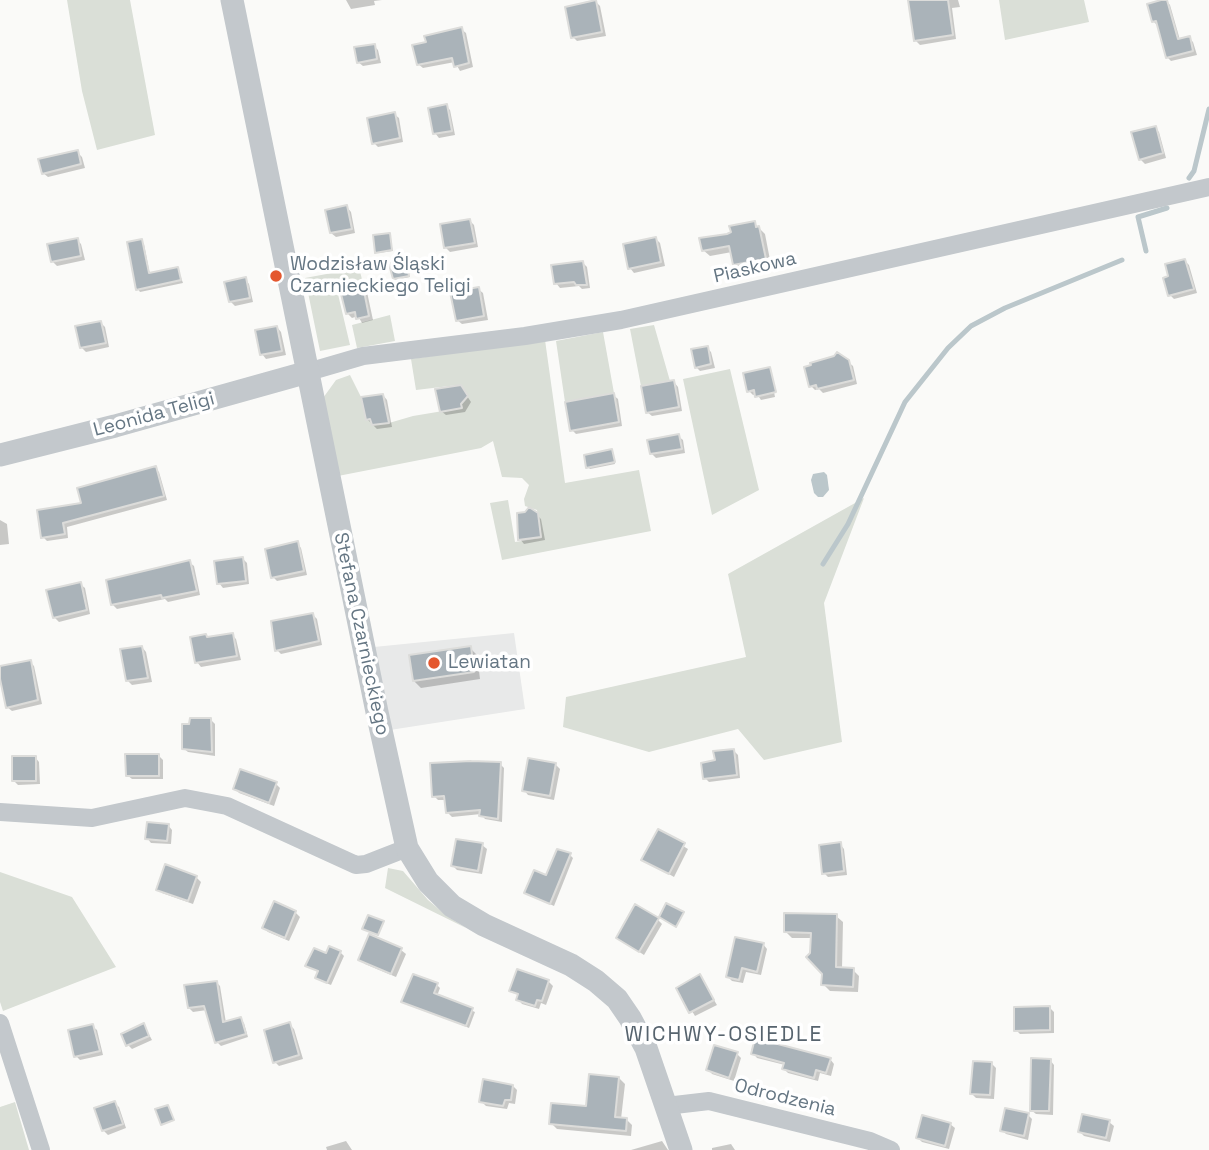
<!DOCTYPE html>
<meta charset="utf-8">
<style>
body{margin:0}
canvas{display:block;background:#fafaf8}
</style>
<canvas width="1209" height="1150"></canvas>
<script>
const c = document.querySelector('canvas').getContext('2d');
c.lineJoin = 'round';
function paint(path, color) { c.fillStyle = color; c.fill(path, 'evenodd'); }
const poly = rows => new Path2D(rows.map(r => 'M' + r).join(''));
function trace(path, color, width, dash) { c.strokeStyle = color; c.lineWidth = width; c.lineCap = dash ? 'butt' : 'round'; c.setLineDash(dash || []); c.stroke(path); }
function label(font, color, halo, rows, align = 'center') {
  c.font = font + ' "Space Grotesk",sans-serif'; c.lineWidth = 7; c.setLineDash([]); c.textBaseline = 'middle'; c.strokeStyle = halo; c.fillStyle = color; for (const [text, x, y, turn = 0] of rows) {
    c.save(); c.translate(x, y); c.rotate((+turn || 0) * Math.PI / 180); c.textAlign = isNaN(turn) ? turn : align; if (halo) c.strokeText(text, 0, 0); c.fillText(text, 0, 0); c.restore();
  }
}
paint(poly([
 [514,633,525,709,390,730,374,647]
]), '#e8e9e9');
paint(poly([
 [67,0,130,0,155,135,97,150,82,91],
 [999,0,1084,0,1089,22,1005,40],
 [359,268,363,283,337,290,350,345,320,351,305,278],
 [390,315,395,341,357,348,352,325],
 [654,325,670,381,641,386,630,329],
 [603,332,614,393,565,402,556,341],
 [545,340,565,483,639,470,651,531,502,560,490,503,508,500,515,542,542,538,537,510,525,506,524,499,529,485,522,478,502,477,493,441,481,448,338,476,323,398,336,380,350,375,361,397,366,419,370,419,372,425,389,423,413,416,461,408,461,401,468,396,464,389,459,390,458,385,416,390,411,359],
 [730,369,759,490,712,515,683,379],
 [864,498,824,603,842,742,764,760,738,729,649,752,563,727,566,697,746,657,728,574],
 [388,868,403,871,428,900,447,916,466,928,385,888],
 [0,872,72,897,116,967,3,1011,0,1002],
 [15,1102,29,1150,0,1150,0,1107]
]), '#dadfd7');
paint(poly([
 [824,472,827,475,829,490,823,497,818,497,814,493,811,480,813,474]
]), '#bbc7cb');
paint(poly([
 [346,0,382,0,374,1,375,5,351,9],
 [910,0,958,0,960,7,952,8,956,39,920,45,916,41],
 [1166,0,1170,5,1180,40,1189,38,1193,42,1197,55,1171,61,1167,57,1158,26,1153,21],
 [596,2,600,6,606,36,577,41,573,37],
 [461,29,466,33,473,67,460,71,455,62,423,68,418,64],
 [374,46,378,50,381,63,363,66,358,62],
 [446,106,450,110,455,135,439,138,435,133],
 [394,114,399,118,403,142,378,147,374,143],
 [1155,128,1159,132,1166,158,1145,164,1141,160,1133,134],
 [77,152,82,157,85,168,48,177,43,173],
 [347,207,351,212,355,233,336,237,331,233],
 [470,221,474,225,478,247,450,252,446,248],
 [754,223,765,234,771,265,741,271,735,264,732,252,710,256,703,250],
 [389,235,393,251,379,253,377,252],
 [656,239,660,243,665,266,634,273,630,268],
 [77,240,81,244,85,260,57,266,53,262],
 [141,241,144,244,150,275,178,269,183,283,140,292,138,289],
 [1185,261,1189,265,1197,293,1174,299,1170,295],
 [405,262,410,277,396,280,394,279],
 [583,263,587,267,590,288,582,289,579,286,560,288,556,283],
 [245,279,249,284,253,302,235,306,230,301],
 [363,288,367,292,373,320,362,323,358,316,352,318,347,313],
 [478,289,483,293,488,320,462,324,457,320],
 [101,323,105,327,109,347,86,352,81,347],
 [277,327,281,332,286,355,266,359,262,354],
 [707,348,711,352,715,368,700,371,696,367],
 [848,362,853,366,857,384,823,393,819,389,815,390,811,386],
 [770,369,772,372,770,372,775,397,761,400,757,394,753,395,749,391],
 [674,382,678,387,682,411,652,416,647,412],
 [461,387,471,402,465,412,446,415,441,411],
 [383,395,387,400,392,427,377,429,367,419],
 [613,395,618,399,622,426,576,434,572,430],
 [678,436,683,440,685,453,656,458,652,454],
 [612,451,615,464,590,469,588,467],
 [155,468,159,472,167,500,67,527,68,538,47,541,43,537,84,504],
 [536,514,541,519,545,540,524,544,520,539],
 [0,520,7,524,9,544,0,545],
 [297,543,301,548,307,575,277,581,273,577],
 [243,559,247,563,249,584,223,588,219,583],
 [189,562,194,566,200,595,168,602,165,599,117,609,112,604],
 [80,584,85,588,90,614,59,622,54,617],
 [313,615,317,619,322,645,281,654,277,650],
 [232,635,236,639,241,660,201,667,197,662,208,639],
 [142,647,146,652,152,682,132,685,128,681],
 [470,648,477,655,480,679,421,688,414,681],
 [30,662,34,666,42,704,12,711,7,707,0,668],
 [211,720,215,724,215,756,188,752,183,748],
 [734,751,738,755,740,778,709,782,705,778,717,761],
 [159,756,163,760,163,779,132,779,127,775],
 [35,757,39,762,40,784,18,785,14,781],
 [500,764,504,768,502,822,485,819,481,814,452,817,448,813,447,800,438,800,434,796],
 [556,765,560,769,554,800,528,795,524,790],
 [276,784,280,788,274,806,239,793,235,788],
 [168,825,172,830,171,844,151,843,147,838],
 [658,831,688,849,674,877,643,859],
 [840,844,844,849,847,875,828,877,824,873],
 [482,845,487,849,482,874,457,870,453,866],
 [570,855,573,858,554,906,526,893,547,877],
 [196,877,201,882,193,904,162,893,158,889],
 [295,912,300,917,289,941,268,932,264,928],
 [836,916,843,922,842,969,853,970,859,976,858,992,830,991,823,984,824,973,812,954,812,938,792,938,786,932],
 [658,920,662,924,644,955,618,938],
 [763,944,767,949,761,975,746,972,743,983,732,981,728,977],
 [401,950,406,954,396,977,365,964,360,959],
 [340,952,344,956,331,985,321,981,317,978,320,972,307,965,327,955],
 [700,977,717,1005,695,1016,678,988],
 [548,981,553,986,546,1005,541,1003,539,1009,522,1004,518,999,519,996,511,990],
 [216,982,220,986,226,1023,240,1019,244,1023,248,1037,221,1046,217,1042,207,1010,193,1012,189,1008],
 [437,985,440,988,437,996,475,1012,469,1028,403,1001],
 [1049,1007,1054,1012,1054,1033,1020,1034,1016,1030],
 [289,1024,294,1029,303,1059,279,1066,275,1062],
 [144,1025,152,1040,132,1049,128,1045],
 [92,1026,97,1030,103,1055,80,1060,76,1056],
 [753,1053,830,1059,834,1064,831,1076,820,1073,818,1081,788,1073,784,1069,785,1065,757,1058],
 [737,1054,741,1058,734,1081,712,1074,708,1069],
 [1050,1060,1054,1065,1053,1115,1036,1114,1031,1110],
 [992,1064,996,1068,994,1099,976,1098,972,1094],
 [619,1078,625,1084,621,1119,627,1120,632,1125,631,1136,557,1129,551,1123,588,1108],
 [513,1086,517,1090,515,1104,509,1103,507,1109,486,1106,481,1101],
 [114,1103,119,1107,126,1128,108,1135,103,1130],
 [1028,1115,1032,1119,1028,1140,1006,1134,1002,1130],
 [1109,1122,1114,1126,1110,1142,1084,1136,1080,1132],
 [950,1124,955,1128,949,1149,922,1142,918,1138],
 [346,1141,352,1150,327,1150,326,1147],
 [662,1141,668,1150,631,1150],
 [731,1144,735,1150,712,1150,712,1148]
]), '#0003');
trace(poly([
 [1189,178,1194,171,1209,109],
 [1146,251,1138,217,1167,208],
 [823,564,848,524,905,402,948,348,971,326,1005,308,1122,260]
]), '#bbc7cb', 5);
const building = poly([
 [596,0,602,32,571,38,565,7,596,0],
 [908,0,948,0,953,35,914,41,908,0],
 [1161,0,1167,0,1178,39,1190,36,1193,51,1166,58,1156,21,1152,22,1147,4,1161,0],
 [462,27,469,63,454,67,452,58,417,65,412,45,426,42,424,36,462,27],
 [375,44,377,59,357,63,354,47,375,44],
 [447,104,452,131,433,134,428,108,447,104],
 [395,112,400,138,372,144,367,118,395,112],
 [1156,126,1163,153,1139,160,1131,132,1156,126],
 [78,150,81,164,42,174,38,159,78,150],
 [347,205,352,229,330,233,325,210,347,205],
 [470,219,475,243,444,248,440,224,470,219],
 [755,221,756,227,759,226,766,259,733,265,729,246,702,251,699,238,727,234,731,232,729,226,755,221],
 [390,233,392,250,375,253,373,235,390,233],
 [656,237,661,262,628,269,623,244,656,237],
 [78,238,81,256,51,262,47,244,78,238],
 [142,239,149,273,178,267,181,280,136,290,127,242,142,239],
 [1185,259,1194,289,1168,296,1163,278,1168,276,1165,264,1185,259],
 [406,260,409,276,393,279,389,264,406,260],
 [583,261,587,285,576,285,574,282,554,284,551,265,583,261],
 [246,277,250,298,229,302,224,282,246,277],
 [363,286,369,316,356,319,355,312,346,314,340,290,363,286],
 [479,287,484,316,456,321,450,292,479,287],
 [101,321,106,343,80,348,75,326,101,321],
 [277,326,282,351,260,355,255,330,277,326],
 [708,346,711,364,695,368,691,349,708,346],
 [837,352,849,360,854,380,817,389,816,385,809,387,804,367,811,365,810,363,834,356,837,352],
 [770,367,776,392,755,397,754,390,747,392,743,373,770,367],
 [674,380,679,407,646,413,641,386,674,380],
 [461,385,468,396,461,404,462,408,440,412,435,389,461,385],
 [614,393,619,422,570,431,565,402,614,393],
 [383,394,389,423,372,425,370,419,366,420,361,397,383,394],
 [679,434,682,449,650,454,647,440,679,434],
 [612,449,615,462,586,468,584,455,612,449],
 [156,466,164,496,63,523,65,534,41,538,37,510,81,503,77,488,156,466],
 [529,507,538,513,541,537,518,540,517,513,525,512,529,507],
 [298,541,304,571,271,578,265,549,298,541],
 [243,557,246,581,217,584,214,561,243,557],
 [190,560,197,591,162,598,161,595,111,605,106,580,190,560],
 [81,582,87,610,53,618,46,590,81,582],
 [313,613,319,641,275,651,271,621,313,613],
 [233,633,237,656,195,663,190,637,206,634,207,637,233,633],
 [142,646,148,678,126,681,120,649,142,646],
 [471,646,474,672,413,681,409,655,471,646],
 [31,660,38,700,6,708,0,679,0,666,31,660],
 [190,718,211,718,212,752,182,749,182,724,189,724,190,718],
 [734,749,737,775,703,779,701,763,715,760,713,751,734,749],
 [125,754,159,754,159,776,126,776,125,754],
 [12,756,36,756,36,781,12,781,12,756],
 [528,758,556,763,550,796,522,791,528,758],
 [471,761,501,762,498,819,479,816,480,810,446,813,444,796,432,797,430,763,471,761],
 [240,769,277,782,269,803,233,789,240,769],
 [147,822,169,824,167,841,145,839,147,822],
 [658,829,685,843,669,874,641,860,658,829],
 [456,839,483,843,478,871,451,866,456,839],
 [841,842,844,871,822,874,819,845,841,842],
 [557,849,571,853,550,904,524,893,534,870,546,875,557,849],
 [165,864,197,876,188,901,156,890,165,864],
 [274,901,296,911,285,938,262,928,274,901],
 [666,903,684,912,676,927,659,917,666,903],
 [635,904,659,918,639,952,616,938,635,904],
 [784,913,837,914,836,967,854,968,853,987,821,985,822,974,806,957,810,953,811,933,784,932,784,913],
 [368,915,384,921,378,935,362,929,368,915],
 [369,934,402,948,391,974,358,960,369,934],
 [735,937,764,943,757,972,742,968,739,980,726,977,735,937],
 [329,946,341,951,327,983,315,978,318,971,305,966,314,948,326,953,329,946],
 [517,969,549,980,542,1001,537,1000,535,1006,516,1000,518,994,509,991,517,969],
 [413,974,438,983,434,993,473,1008,466,1026,401,1002,413,974],
 [700,974,714,1000,689,1013,676,988,700,974],
 [217,981,223,1022,241,1017,246,1034,215,1043,204,1006,188,1008,184,985,217,981],
 [1050,1006,1050,1030,1014,1031,1014,1007,1050,1006],
 [290,1022,299,1055,273,1063,264,1030,290,1022],
 [144,1023,149,1036,126,1046,121,1034,144,1023],
 [93,1024,100,1051,74,1057,68,1030,93,1024],
 [755,1038,831,1058,826,1073,816,1070,814,1078,782,1069,784,1063,751,1054,755,1038],
 [714,1045,738,1052,729,1078,706,1070,714,1045],
 [1031,1058,1051,1059,1049,1111,1030,1111,1031,1058],
 [973,1061,992,1062,990,1095,970,1094,973,1061],
 [589,1074,619,1077,615,1117,627,1118,626,1131,549,1124,551,1103,586,1106,589,1074],
 [483,1079,513,1085,511,1100,505,1100,503,1106,479,1102,483,1079],
 [115,1101,123,1124,102,1131,94,1108,115,1101],
 [168,1105,174,1120,161,1125,155,1109,168,1105],
 [1005,1108,1029,1113,1024,1136,1000,1131,1005,1108],
 [1082,1114,1110,1120,1106,1138,1078,1132,1082,1114],
 [922,1115,951,1123,945,1146,916,1138,922,1115]
]);
paint(building, '#aab3b9');
trace(building, '#dcdcda', 2);
trace(poly([
 [308,372,363,356,525,336,621,320,1209,187],
 [0,812,92,818,185,798,227,806,356,865,366,864,407,848],
 [0,1023,41,1150],
 [666,1106,709,1101,870,1141,891,1150]
]), '#c3c8cc', 18);
trace(poly([
 [232,0,377,712,407,848,428,882,452,906,484,925,571,965,596,981,617,999,630,1018,646,1048,681,1150],
 [0,455,115,426,308,372]
]), '#c3c8cc', 23);
for (const [x, y, r, color] of [
 [276,276,7,"#e4572e"],
 [434,663,7,"#e4572e"]
]) { const dot = new Path2D(); dot.arc(x, y, r, 0, 2 * Math.PI); c.fillStyle = color; c.fill(dot); trace(dot, '#fff', 2.5); }
label('19px', '#657683', '#fff', [
 ["Wodzisław Śląski",290,265],
 ["Czarnieckiego Teligi",290,287],
 ["Lewiatan",448,663]
], 'left');
label('19px', '#657683', '#fff', [
 ["Piaskowa",755,268,-13],
 ["Leonida Teligi",154,415,-15],
 ["Stefana Czarnieckiego",361,634,78],
 ["Odrodzenia",785,1098,14]
]);
c.letterSpacing = '2px';
label('21px', '#57646e', '#fff', [
 ["WICHWY-OSIEDLE",724,1035]
]);
c.letterSpacing = '0px';
</script>
